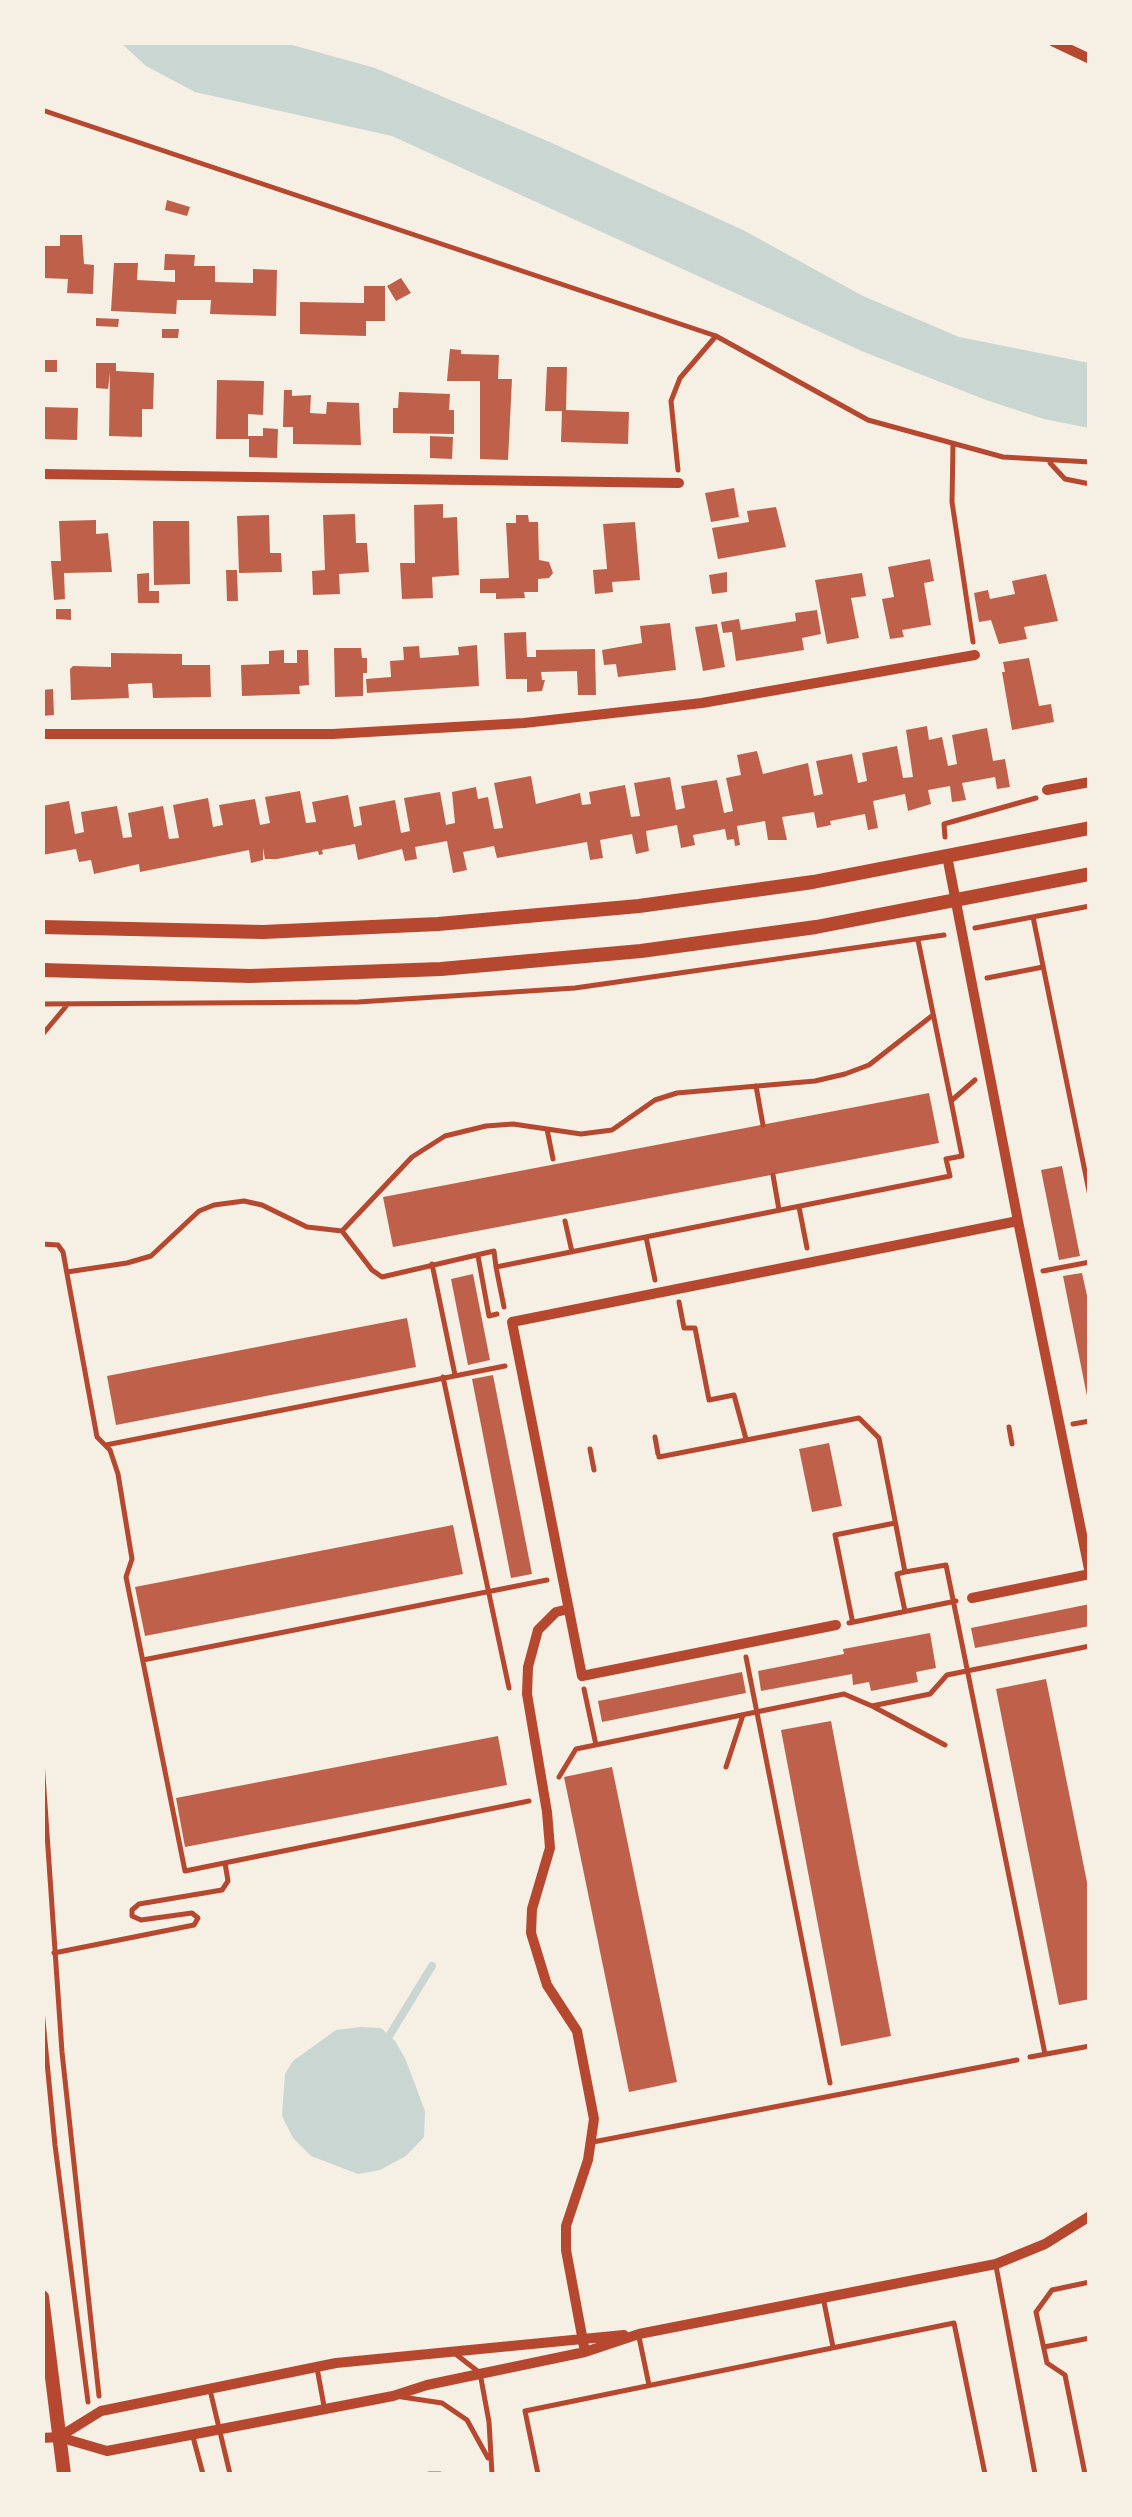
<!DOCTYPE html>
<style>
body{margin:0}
#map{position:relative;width:1132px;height:2517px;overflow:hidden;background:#f6efe4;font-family:Signika,sans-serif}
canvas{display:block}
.frame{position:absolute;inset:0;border:45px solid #f6efe4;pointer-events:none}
</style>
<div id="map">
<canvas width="1132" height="2517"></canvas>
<div class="frame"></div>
</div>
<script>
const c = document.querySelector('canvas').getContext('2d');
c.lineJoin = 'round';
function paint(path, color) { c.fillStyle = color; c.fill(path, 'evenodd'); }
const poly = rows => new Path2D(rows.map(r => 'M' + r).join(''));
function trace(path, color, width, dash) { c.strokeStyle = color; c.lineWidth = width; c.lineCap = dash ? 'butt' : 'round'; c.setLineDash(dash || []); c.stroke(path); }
paint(poly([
 [121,43,285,43,375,68,552,143,743,230,863,296,959,337,1089,363,1089,428,1044,419,986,400,864,352,392,136,195,92,146,66],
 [361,2027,381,2028,395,2041,405,2058,425,2111,424,2137,406,2156,380,2170,358,2174,311,2156,293,2138,282,2116,285,2074,293,2061,336,2030]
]), '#c9d6d2');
trace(poly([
 [389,2036,432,1966]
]), '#c9d6d2', 8);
paint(poly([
 [167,200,190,207,187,216,165,210],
 [60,235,82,235,84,264,94,265,93,294,67,293,68,279,42,278,42,246,60,246],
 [165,254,195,255,194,266,215,266,215,282,253,283,253,269,277,270,276,316,210,314,211,300,177,300,176,314,111,311,114,263,138,263,137,280,175,282,175,270,164,270],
 [401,278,411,293,396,301,387,286],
 [364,286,385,286,385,321,366,321,366,336,300,334,300,302,364,303],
 [96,318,119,319,118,327,96,326],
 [162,329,179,329,178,338,162,338],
 [450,349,461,350,461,354,499,355,498,379,512,379,508,460,480,459,480,381,447,381],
 [42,360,57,360,57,372,42,372],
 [96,363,116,363,116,371,154,373,153,409,142,409,142,437,109,436,110,373,108,389,96,388],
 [547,367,567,367,566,410,629,412,628,444,561,442,562,411,545,411],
 [217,380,264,381,263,415,248,414,248,436,263,436,263,428,278,429,277,458,249,457,249,439,216,439],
 [284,390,292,390,292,396,311,395,310,413,326,414,327,402,359,403,361,445,293,444,293,427,283,427],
 [399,392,450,394,449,410,454,410,454,434,393,433,393,408,398,408],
 [42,407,78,408,77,440,42,439],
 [430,436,453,437,452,459,430,458],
 [734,488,739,517,711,522,705,493],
 [443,504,443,518,457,517,459,575,432,577,433,598,402,599,400,563,415,563,414,505],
 [776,507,786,547,718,559,712,528,749,522,747,511],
 [355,514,356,543,367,543,369,572,339,574,340,594,313,595,312,571,325,570,323,515],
 [269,515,270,553,281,553,282,572,239,573,237,516],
 [516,515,528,515,529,522,538,522,539,560,549,562,553,573,549,578,538,579,538,592,524,592,525,598,496,599,496,593,480,593,480,579,509,578,506,523,516,523],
 [96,520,96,534,108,533,112,572,64,573,65,599,54,600,51,561,61,561,59,521],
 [153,521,189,521,190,584,154,585],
 [635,522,640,580,612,582,613,592,595,594,593,570,607,569,603,524],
 [930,559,934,581,924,583,931,625,902,630,904,637,890,639,882,599,894,597,888,567],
 [226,570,237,570,238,601,227,601],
 [727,572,727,592,712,594,709,575],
 [149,573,149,591,159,591,159,603,138,603,137,574],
 [862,573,866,596,851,598,859,638,827,644,815,580],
 [1046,574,1058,621,1024,627,1027,639,999,644,991,620,979,622,974,593,988,590,990,599,1015,594,1012,581],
 [56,609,71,609,71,620,56,619],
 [817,610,821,634,802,638,804,650,736,661,732,632,723,633,721,622,739,619,741,630,796,621,795,613],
 [670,623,676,670,618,677,616,664,604,665,602,650,642,643,640,626],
 [717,624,725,667,703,671,695,627],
 [526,632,527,657,536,657,536,650,595,649,596,695,578,695,577,671,541,672,542,680,545,680,542,691,527,692,527,679,506,679,504,633],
 [477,645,479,686,367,693,366,679,391,677,390,661,404,660,403,647,419,646,420,658,459,655,458,647],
 [334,648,361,648,362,658,367,658,367,673,363,673,363,696,335,697],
 [284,650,284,663,297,663,297,650,308,650,309,685,299,686,300,694,242,696,241,665,269,664,269,651],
 [111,653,182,654,182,665,210,665,211,697,153,698,152,683,128,684,129,698,71,700,70,669,73,666,111,667],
 [1029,658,1039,706,1051,704,1054,722,1012,730,1002,672,1005,672,1003,662],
 [53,689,54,715,42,716,42,690],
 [927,726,929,740,942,737,948,766,957,764,952,735,987,728,993,761,1005,759,1010,787,997,789,995,777,962,783,966,800,952,802,950,786,928,790,931,804,908,811,905,794,873,801,878,828,868,830,865,814,830,821,831,825,817,828,814,812,782,817,787,840,768,840,765,821,737,826,740,845,735,846,734,839,727,840,725,829,693,835,695,845,681,848,677,825,646,831,649,851,636,854,632,834,600,840,603,858,590,860,587,842,497,858,494,846,463,852,467,870,453,873,447,841,415,847,417,859,405,861,402,849,358,860,355,844,322,850,323,854,319,855,318,851,277,859,265,859,263,848,263,860,251,863,249,850,140,872,139,864,94,874,91,860,79,862,76,849,42,855,42,806,69,801,75,834,84,832,81,812,117,806,123,838,132,837,128,813,163,806,169,839,179,838,173,805,208,798,213,827,223,825,219,805,255,799,260,825,270,823,265,797,300,791,306,823,316,822,312,802,348,795,354,827,362,825,359,807,395,800,401,833,410,831,404,798,440,792,446,825,455,823,452,792,476,787,478,799,488,797,494,829,503,828,494,783,531,776,536,804,580,793,582,805,591,804,589,792,625,785,631,817,640,816,634,783,670,777,676,810,685,808,681,786,717,780,724,813,733,811,726,778,741,775,737,755,757,751,763,774,808,763,814,796,823,794,816,761,852,754,858,783,867,781,862,753,897,746,903,778,913,777,906,730],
 [929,1093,939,1143,393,1247,383,1197],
 [1062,1166,1080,1256,1059,1260,1041,1170],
 [1082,1273,1090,1309,1088,1401,1063,1276],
 [473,1274,490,1360,468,1365,451,1279],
 [407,1318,416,1367,116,1425,107,1376],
 [493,1375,532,1574,511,1578,472,1379],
 [829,1443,842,1506,812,1512,799,1449],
 [453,1525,463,1574,145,1636,135,1587],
 [1090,1604,1090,1626,975,1648,971,1628],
 [930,1633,936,1668,916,1672,918,1682,871,1691,869,1682,853,1685,852,1674,761,1691,758,1671,844,1654,843,1649],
 [742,1672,746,1693,602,1722,598,1701],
 [1046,1679,1090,1897,1090,1999,1059,2005,996,1689],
 [831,1721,891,2036,841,2046,781,1730],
 [498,1736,507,1785,185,1847,176,1798],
 [612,1767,677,2082,629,2092,564,1777]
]), '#bf614a');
trace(poly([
 [42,110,716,336,868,420,1003,457,1090,462],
 [953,445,952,502,973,642],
 [1050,463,1065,479,1090,484],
 [678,470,671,401,680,378,716,336],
 [945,837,944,824,1036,798],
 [1033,917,1090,1196],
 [975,928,1090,906],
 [918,940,951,1101],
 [987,978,1043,967],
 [42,1004,358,1002,575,988,944,935],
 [42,1035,68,1004],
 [756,1086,763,1125],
 [547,1129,553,1159],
 [773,1175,779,1210],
 [799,1207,807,1248],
 [565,1221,572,1252],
 [342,1231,372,1270,382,1277,494,1251,496,1267,950,1176,946,1159,962,1156,951,1101,975,1080],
 [646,1237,655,1280],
 [42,1244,58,1245,63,1252,97,1437,110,1450,118,1474,132,1559,126,1577,185,1871,529,1801],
 [478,1256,489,1316,497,1314],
 [432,1264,455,1375],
 [496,1267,504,1307],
 [1043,1271,1090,1262],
 [67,1272,127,1263,151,1256,199,1211,214,1205,244,1201,262,1205,307,1227,342,1231,412,1157,445,1136,486,1126,513,1124,581,1134,612,1130,655,1100,677,1093,815,1081,845,1074,869,1065,933,1015],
 [679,1302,684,1328,695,1328,709,1400,734,1395,746,1439],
 [443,1377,509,1688],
 [1073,1424,1090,1421],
 [1009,1427,1012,1444],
 [655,1437,658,1454],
 [106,1445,505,1366],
 [590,1449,594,1470],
 [659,1457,859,1418,879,1438,905,1572,946,1565,1045,2054],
 [905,1611,897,1574,905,1572],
 [852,1619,835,1535,895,1523],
 [849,1623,956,1601],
 [746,1657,830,2083],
 [143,1660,547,1580],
 [584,1689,596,1745],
 [874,1707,945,1745],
 [42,1761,62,2052,99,2396],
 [726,1767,743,1715],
 [559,1777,576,1749,844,1694,872,1706,930,1694,947,1675,1090,1646],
 [54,1953,194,1925,198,1918,192,1913,141,1920,132,1916,132,1910,139,1904,222,1890,228,1881,225,1863],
 [42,2010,55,2145,88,2402],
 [1030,2057,1090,2046]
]), '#b5482f', 5);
trace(poly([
 [593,2142,1017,2060],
 [996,2266,1035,2474],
 [823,2297,833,2347],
 [639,2337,649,2385],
 [1044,2347,1090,2338],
 [453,2352,480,2373,489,2422,492,2474],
 [317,2368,324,2406],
 [210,2390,230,2474],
 [402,2397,442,2403,467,2420,488,2458],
 [193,2437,203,2474],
 [429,2474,440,2474],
 [538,2474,525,2411,954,2323,985,2474],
 [1085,2474,1065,2375,1047,2363,1036,2312,1052,2290,1090,2282]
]), '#b5482f', 5);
trace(poly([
 [1054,42,1090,59],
 [42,474,679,483],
 [42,734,333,734,524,723,702,703,975,655],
 [1047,790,1090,782],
 [1018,1221,1090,1574],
 [972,1598,1090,1574],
 [569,1609,556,1612,538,1630,528,1667,527,1694,547,1812,550,1848,532,1909,531,1933,547,1985,577,2031,594,2119,588,2160,566,2226,566,2250,585,2352],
 [836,1625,582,1676,512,1322,1018,1221,947,856],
 [59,2437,101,2411,336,2363,624,2335],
 [42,2438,59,2437,107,2451,393,2396,427,2385,585,2352,639,2334,996,2264,1045,2244,1090,2216]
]), '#b5482f', 10);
trace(poly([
 [42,927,263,932,438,924,639,906,813,882,1090,828],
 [42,970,250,976,441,969,641,951,816,927,1090,874],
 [42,2297,64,2474]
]), '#b5482f', 14);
</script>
